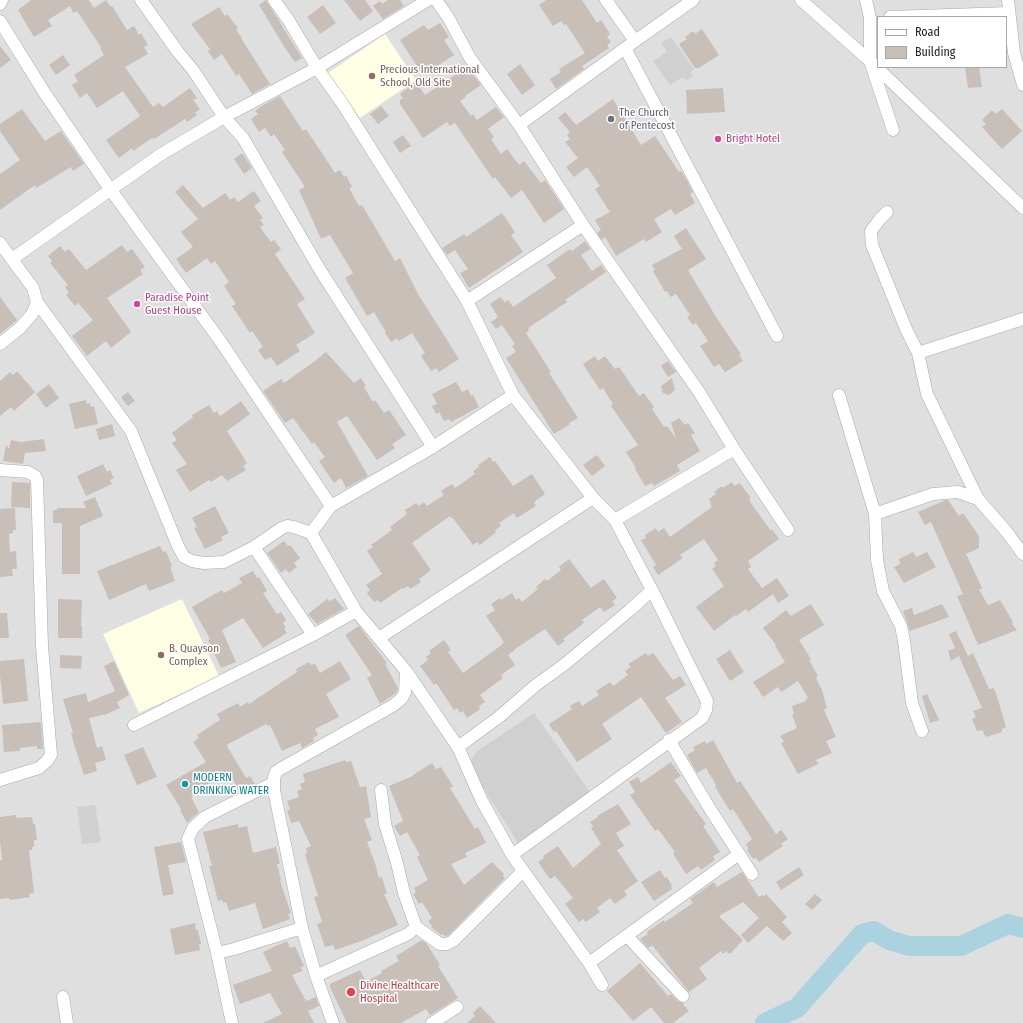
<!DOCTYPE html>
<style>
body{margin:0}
#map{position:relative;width:1023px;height:1023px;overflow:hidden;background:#f2efe9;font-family:"Fira Sans Condensed",sans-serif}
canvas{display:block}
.legend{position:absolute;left:877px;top:16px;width:130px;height:52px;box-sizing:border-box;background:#fff;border:1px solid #a7a7a7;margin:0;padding:5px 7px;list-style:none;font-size:12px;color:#222}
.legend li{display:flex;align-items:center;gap:8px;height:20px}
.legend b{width:20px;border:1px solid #a7a7a7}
</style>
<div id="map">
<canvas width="1023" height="1023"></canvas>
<ul class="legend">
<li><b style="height:5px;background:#fff"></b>Road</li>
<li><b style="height:11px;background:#c7bfb8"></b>Building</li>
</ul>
</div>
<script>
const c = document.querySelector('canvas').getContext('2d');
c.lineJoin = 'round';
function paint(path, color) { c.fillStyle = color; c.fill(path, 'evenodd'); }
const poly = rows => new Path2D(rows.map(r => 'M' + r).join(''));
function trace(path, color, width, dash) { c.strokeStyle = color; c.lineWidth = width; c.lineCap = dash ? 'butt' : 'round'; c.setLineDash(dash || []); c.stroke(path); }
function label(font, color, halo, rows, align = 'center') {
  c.font = font + ' "Fira Sans Condensed",sans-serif'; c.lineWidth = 3; c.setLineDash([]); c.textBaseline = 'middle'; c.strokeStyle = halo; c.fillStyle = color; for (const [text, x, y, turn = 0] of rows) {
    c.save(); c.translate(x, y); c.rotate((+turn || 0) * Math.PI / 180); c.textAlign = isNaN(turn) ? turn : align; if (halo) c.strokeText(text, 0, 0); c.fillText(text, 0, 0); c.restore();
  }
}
paint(poly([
 [0,0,1023,0,1023,1023,0,1023],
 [878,17,1006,17,1006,67,878,67]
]), '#e0dfdf');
paint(poly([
 [385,34,416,80,360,118,328,73],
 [182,599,219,676,139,713,103,634]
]), '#ffffe5');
paint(poly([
 [671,37,694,69,691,72,693,76,686,81,683,77,670,85,653,61,667,52,661,43],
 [534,713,590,792,518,843,469,765,476,752],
 [95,805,101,842,82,844,77,807]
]), '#d0d0d0');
trace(poly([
 [765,1023,797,1008,862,934,874,931,889,940,909,946,961,946,1008,924,1023,928]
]), '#aad3df', 20);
paint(poly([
 [31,0,89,0,94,8,106,0,111,7,112,6,127,30,134,26,139,35,141,33,148,45,144,47,148,54,125,67,153,107,159,103,163,107,190,88,197,98,193,100,200,109,195,113,197,115,187,122,185,119,154,139,152,138,133,151,132,148,119,158,106,140,140,116,123,91,97,108,87,93,80,98,72,85,78,81,74,75,104,55,100,48,101,47,77,11,73,13,70,6,48,20,52,26,34,37,18,10],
 [266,0,302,58,295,62,285,48,259,5],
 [344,0,365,0,373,11,360,21],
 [388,0,400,0,404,6,383,19,373,6,380,1,382,4],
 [546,0,582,0,597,23,601,20,610,34,607,37,611,42,607,45,609,48,582,66,584,69,556,89,550,79,561,72,559,69,585,53,566,24,564,25,561,21,553,26,539,5],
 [323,5,336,23,320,34,307,17],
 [219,7,225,16,227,14,238,28,236,30,242,38,241,38,270,84,252,94,239,74,236,76,222,54,214,60,208,51,210,49,191,24],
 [440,23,449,37,444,40,454,55,423,75,400,40,424,25,428,30],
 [702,29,719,55,699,68,695,68,679,44,687,39,685,37,693,31,695,34],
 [0,46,11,60,0,68],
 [63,55,70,65,56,75,49,65],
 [520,64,535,85,522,95,507,74],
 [467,67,481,85,465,96,466,97,460,101,471,116,473,114,477,120,496,107,504,117,488,129,494,137,491,139,501,154,507,149,519,165,524,161,541,183,545,180,564,209,544,223,522,190,511,198,495,177,493,179,455,123,450,126,447,122,423,138,400,104,400,100,403,98,400,94,416,82,425,95],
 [965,67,979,67,982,87,968,88],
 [723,88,725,112,687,114,686,90],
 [280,96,303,131,306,129,335,173,340,170,344,177,346,175,352,187,349,188,359,206,362,205,395,261,400,258,418,294,459,359,439,372,436,368,431,371,421,356,425,353,412,333,399,341,397,338,391,342,385,333,386,332,374,312,367,316,345,278,353,273,330,235,321,239,299,190,305,187,282,152,285,150,274,134,271,137,265,128,259,132,251,119,258,114,255,111,260,107],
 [613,99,641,145,655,136,679,172,681,171,686,179,693,192,690,194,695,203,675,215,671,209,654,219,662,232,646,242,644,239,616,256,605,237,602,240,597,233,601,230,595,220,610,212,595,189,600,186,587,167,574,177,566,167,578,158,565,142,570,139,567,135,570,132,558,118,565,112,576,125],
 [381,106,389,116,378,124,370,114],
 [22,109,45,141,61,131,84,164,73,171,71,167,36,188,35,185,0,210,0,174,20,160,0,131,0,124],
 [1002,109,1022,131,1002,149,982,127,986,124,982,120,992,110,996,114],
 [403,135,411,146,400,153,393,142],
 [242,153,252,168,244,174,234,159],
 [183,185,203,208,225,193,230,200,234,197,238,202,254,191,261,201,254,206,263,218,260,220,264,225,260,227,271,242,274,240,281,249,275,254,305,299,297,304,315,333,296,345,300,351,277,366,271,357,265,360,258,350,263,347,252,331,250,333,232,306,236,304,224,286,229,282,215,261,211,264,207,258,186,273,176,259,193,247,181,232,198,219,175,192],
 [502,213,515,232,511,235,523,252,469,288,460,273,468,269,455,250,447,255,442,248,464,234,466,237],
 [686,228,706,259,688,270,716,317,741,354,739,355,743,361,725,372,719,364,714,367,700,346,708,341,696,323,693,325,687,317,690,315,676,294,671,297,667,291,665,292,653,271,655,270,652,265,682,249,674,236],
 [585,241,590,249,581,255,592,271,601,265,606,272,565,300,567,302,528,328,529,330,526,333,551,372,549,373,578,418,569,423,570,424,554,434,506,358,516,352,512,346,515,344,502,325,496,329,491,322,498,317,490,304,500,297,505,302,508,300,513,307,556,278,547,265,570,249,572,251],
 [122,245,127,252,132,249,145,267,140,270,143,274,107,298,131,332,111,348,106,341,87,356,72,336,93,320,78,303,75,306,66,295,69,293,65,287,68,285,50,263,52,261,48,256,60,246,65,252,69,249,86,270],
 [0,297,17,320,0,334],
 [326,352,354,383,361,378,366,386,364,387,373,402,375,400,384,413,389,410,406,435,392,444,395,448,377,460,347,416,337,422,368,476,346,488,341,478,334,483,319,461,325,457,314,442,312,444,293,418,285,423,263,391,281,379,284,383,315,361],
 [595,356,598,361,605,356,615,369,619,367,639,396,644,393,654,407,652,409,664,427,667,426,676,438,671,423,679,418,685,425,688,423,695,433,691,435,700,451,677,465,680,471,654,486,652,483,645,486,635,469,636,468,626,452,638,445,611,406,613,404,603,388,600,390,583,364],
 [668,361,676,372,668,377,661,366],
 [17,371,35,392,14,411,11,407,0,416,0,381,10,372,13,375],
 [672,378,675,390,669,395,663,393,661,386],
 [456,382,462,392,468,389,471,396,473,395,479,407,451,422,449,419,444,421,439,412,436,414,432,406,437,404,432,394],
 [49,384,59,398,46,408,36,394],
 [128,392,135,401,128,406,121,397],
 [86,400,86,404,90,403,91,407,94,406,98,424,75,429,69,404],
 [241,401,250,414,227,431,247,463,243,466,246,470,227,481,222,475,211,482,209,480,190,492,176,470,187,464,172,443,177,440,172,433,193,417,192,415,209,405,214,413,217,411,220,416],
 [112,424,115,436,99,440,96,429],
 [44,439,46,451,25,453,23,464,3,461,6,445,9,449,11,440,21,442],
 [597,455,605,466,592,476,583,465],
 [490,457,493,462,495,461,513,486,532,474,545,494,534,502,536,506,517,518,514,513,499,523,501,526,495,530,496,532,480,545,477,542,473,545,453,518,451,518,450,516,412,543,431,570,419,579,421,582,410,589,408,586,403,589,402,588,380,603,378,600,374,602,367,593,370,590,366,585,382,574,367,551,373,547,371,545,392,530,390,527,407,514,405,510,416,503,419,506,424,502,427,506,444,495,441,491,452,484,455,488,475,474,473,471,479,467,478,465],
 [103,464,107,472,110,470,114,478,110,480,112,484,86,496,77,476],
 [12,482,30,483,30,508,11,507],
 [732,482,734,486,740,483,751,498,749,499,751,503,771,531,772,529,779,539,748,561,751,567,748,569,762,588,777,578,789,596,778,603,773,594,748,612,746,609,736,616,735,615,714,631,696,607,724,586,712,569,716,566,714,563,718,560,704,539,680,555,683,558,658,575,653,567,656,565,641,540,646,538,645,535,656,528,658,532,664,528,670,537,712,507,710,504,711,503,709,499,716,494,714,492,722,486,723,488],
 [95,497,103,516,80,526,80,574,62,574,62,523,53,523,53,510,57,510,57,508,86,508,83,502],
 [946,500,948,500,959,516,963,513,979,536,979,548,966,554,982,588,979,590,988,605,1000,600,1013,622,1012,624,1017,630,978,645,957,596,963,594,931,522,925,525,918,512],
 [215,506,229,533,221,537,223,540,205,549,194,528,197,527,192,518],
 [15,508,16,530,13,530,13,533,9,534,10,552,16,551,17,569,12,569,13,576,0,577,0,509],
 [284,541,288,546,290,545,300,558,294,563,297,567,289,573,286,569,281,573,267,553],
 [160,546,163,552,166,551,172,566,170,567,175,581,149,591,146,584,109,600,97,571],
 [913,552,916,557,927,552,936,567,904,583,894,567,900,564,899,559],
 [569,559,591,588,604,579,617,598,612,601,615,605,604,612,600,607,582,620,584,623,563,639,565,641,558,646,545,629,515,649,515,650,508,655,515,665,501,675,503,678,480,695,485,702,479,706,480,709,467,718,463,711,460,713,457,708,454,710,436,683,434,685,420,666,428,660,426,657,431,653,429,651,444,640,451,650,448,652,463,673,503,644,502,643,504,642,486,616,495,610,491,604,500,598,501,600,512,593,516,600,519,598,522,602,538,589,536,587,545,579,547,581,561,570,559,567],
 [253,571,257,578,259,577,267,591,263,593,277,614,281,612,286,620,283,623,286,628,284,629,287,633,263,648,243,618,222,630,236,662,221,668,208,640,210,639,192,607,222,590,224,593,242,583,239,578],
 [335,598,344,609,317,624,308,614,327,599,330,601],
 [58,599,82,600,81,626,82,626,82,638,58,638],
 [811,604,824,625,799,640,811,659,809,660,818,676,816,678,822,690,827,708,824,710,836,737,826,741,832,753,816,760,818,764,798,774,781,743,784,742,780,736,797,728,792,715,794,714,792,706,806,701,806,699,808,698,798,681,781,692,778,687,763,697,753,682,785,662,775,646,776,645,763,628,786,610,791,616],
 [942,604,949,617,910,631,903,611,912,608,914,615],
 [0,613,7,613,9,638,0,638],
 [359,626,387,663,385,664,398,688,396,693,380,704,367,678,372,675,345,635],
 [956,631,968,656,973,653,989,689,993,688,996,693,1006,727,1002,729,1002,732,986,737,982,730,977,731,972,719,976,717,973,711,982,708,959,656,951,661,948,651,955,648,949,634],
 [730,650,744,672,730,681,716,659],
 [646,653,648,656,653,653,673,680,680,676,686,685,665,698,682,722,666,733,641,697,602,724,612,739,577,762,556,731,554,732,549,724,572,709,570,706,579,701,582,706,599,695,596,691,610,682,613,686,628,675,625,671,631,667,628,664],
 [60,655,82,656,81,669,60,668],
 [24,659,28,701,3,704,0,675,0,661],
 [114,661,129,695,117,702,120,708,107,714,89,718,97,748,102,746,106,760,95,763,97,771,84,775,74,744,71,733,73,733,63,699,86,693,88,702,115,691,104,666],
 [340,661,351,679,326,694,339,717,315,729,318,735,313,738,314,741,302,748,300,743,282,751,270,725,268,726,266,724,228,744,227,746,246,778,250,776,255,784,239,791,231,776,219,782,217,779,201,788,202,791,191,797,199,812,187,823,180,810,181,809,166,785,206,762,193,742,199,738,197,735,220,720,217,714,238,703,240,707,248,702,249,704,297,672,296,669,309,662,311,665,315,664,320,673],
 [927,694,939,720,930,723,922,696],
 [41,722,43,749,37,749,37,746,20,748,20,751,4,752,2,725],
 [713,740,737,783,740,781,776,834,781,830,788,839,781,844,783,846,759,862,756,858,753,859,747,850,749,849,746,844,752,839,733,809,730,811,720,795,715,786,716,785,706,768,697,773,687,755,695,750,693,747,705,741,706,744],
 [143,747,157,777,137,785,124,755],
 [345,760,346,762,351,761,360,787,366,786,371,817,364,819,372,840,367,842,375,863,379,878,382,877,387,894,384,894,398,925,364,940,335,950,333,945,325,947,317,924,322,922,314,897,318,896,305,854,307,853,306,848,311,846,299,821,291,823,287,810,290,810,287,801,299,797,297,791,302,789,300,784,305,782,303,774],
 [671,762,681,776,674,780,706,824,703,826,720,852,713,856,715,860,701,870,698,866,686,874,673,854,675,852,658,829,655,831,630,795,635,792,629,782,638,777,641,783],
 [432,763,436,769,441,767,453,786,450,788,475,829,478,827,486,843,465,853,467,857,451,864,464,885,492,862,504,874,503,876,505,878,449,935,445,936,442,934,441,935,431,927,432,926,428,921,432,918,422,902,419,904,413,894,416,892,414,888,428,880,417,857,420,855,407,832,400,836,394,826,403,821,389,786,413,776,413,775],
 [618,804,631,824,616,833,624,846,617,850,638,881,624,891,627,895,615,904,610,898,597,908,600,912,586,922,583,919,579,922,565,904,573,898,555,876,550,879,538,862,544,858,543,856,558,846,573,868,601,844,591,828,593,826,590,822,598,817,597,816],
 [16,815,16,818,32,817,33,824,35,824,37,840,34,840,34,847,32,847,32,850,29,850,34,893,29,894,30,897,10,900,9,898,0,899,0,861,2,860,0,841,0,817],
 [238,824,238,828,247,826,253,853,276,847,280,864,277,864,281,880,280,881,291,913,288,914,290,919,263,929,255,903,229,911,226,902,223,903,222,900,218,901,209,866,212,866,203,832],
 [181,842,186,862,168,865,174,894,163,896,154,847],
 [799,867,804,875,781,890,776,882],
 [660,870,665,878,667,877,672,886,671,886,672,889,654,901,641,882],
 [742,872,759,897,762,895,764,897,766,894,787,917,782,922,792,933,783,941,767,926,748,943,741,935,759,918,743,902,719,916,743,940,730,954,726,951,723,954,721,951,699,968,707,979,689,992,652,945,648,948,640,939,648,934,647,932,664,920,665,922,693,903,690,899,703,890,714,882,717,887],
 [815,894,822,900,812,910,805,904],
 [195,923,196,930,198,930,201,944,199,944,200,950,175,955,170,929],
 [422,940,427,944,440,965,438,966,458,998,430,1015,426,1009,401,1023,347,1023,330,987,330,984,360,970,366,982,382,973,381,971,399,961,396,956],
 [287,941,290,948,295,946,304,966,301,967,302,971,292,975,306,1001,316,997,319,1006,308,1011,314,1023,263,1023,282,1014,270,993,240,1004,233,985,272,971,263,952],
 [640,963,668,996,671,994,678,1001,684,1003,683,1004,689,1011,673,1023,664,1023,651,1007,633,1021,607,991],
 [480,1006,496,1023,467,1023,475,1016,473,1013]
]), '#c7bfb8');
const street = poly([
 [141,0,178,52,193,70,224,117,243,138,320,270,433,447],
 [274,0,289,21,317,68,342,103,467,301,513,395,593,498,615,520,652,590,707,701,706,710,702,718,512,855],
 [436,0,448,17,470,58,519,125,583,225,699,392,734,449,788,530],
 [606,0,635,41],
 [801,0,870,61,1023,208],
 [866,0,870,18,870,61,893,130],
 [1008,0,1014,53,1023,85],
 [0,4,2,0],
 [890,17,1009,13],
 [0,21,44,92,110,189,221,342,331,506],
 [625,48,777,336],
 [519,125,635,41,693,0],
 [887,212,880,219,871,231,872,245,906,329,918,353,927,394,978,499],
 [0,243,33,288,37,302,131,431,178,546,184,557,192,561,204,563,224,562,254,547,282,528,287,526,294,527,311,533,331,506,433,447,513,395],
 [12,259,160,155,224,117,317,68,428,0],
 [467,301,583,225],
 [0,344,20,328,33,313,37,302],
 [918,353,1023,319],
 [839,395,875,514],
 [0,470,28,472,35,476,37,480,42,646,51,755,47,761,39,768,0,780],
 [615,520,734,449],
 [311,533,356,611,406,671,458,747,482,801,512,855,589,963,602,985],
 [254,547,313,635],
 [379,638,593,498],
 [134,725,313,635,356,611],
 [922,731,912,703,904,641,901,626,883,591,877,560,875,514,933,494,958,492,978,499,1006,531,1023,554],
 [669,740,710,809,752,874],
 [458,747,499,717,536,685,565,664,630,610,652,590],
 [273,783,205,817,193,828,188,839,217,953,234,949,302,928],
 [381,790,385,824,397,863,404,893,416,927],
 [627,936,683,996],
 [217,953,232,1023],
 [589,963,739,854],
 [316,976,408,934,416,927,440,944,447,944,453,941,523,871],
 [63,997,67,1023],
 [333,1023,316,976,302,928,274,790,274,778,276,772,282,768,394,705,402,698,405,692,406,671],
 [432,1023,457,1007]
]);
trace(street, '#a9a9a9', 13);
trace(street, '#fff', 12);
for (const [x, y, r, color] of [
 [372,76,4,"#8d6e63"],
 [611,119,4,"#6b7280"],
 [718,139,4,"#d1479c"],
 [137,304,4,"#d1479c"],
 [161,655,4,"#8d6e63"],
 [185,784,4,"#0f9aa8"],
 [351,992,5,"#e0444e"]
]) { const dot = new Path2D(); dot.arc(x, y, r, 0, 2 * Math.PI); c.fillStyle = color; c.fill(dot); trace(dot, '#fff', 1.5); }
label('11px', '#785e54', '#fff', [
 ["Precious International",380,70],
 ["School, Old Site",380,83],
 ["B. Quayson",169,649],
 ["Complex",169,662]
], 'left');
label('11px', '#5b616d', '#fff', [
 ["The Church",619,113],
 ["of Pentecost",619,126]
], 'left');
label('11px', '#b23c85', '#fff', [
 ["Bright Hotel",726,139],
 ["Paradise Point",145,298],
 ["Guest House",145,311]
], 'left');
label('11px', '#0d838f', '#fff', [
 ["MODERN",193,778],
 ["DRINKING WATER",193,791]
], 'left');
label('11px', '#be3a42', '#fff', [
 ["Divine Healthcare",360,986],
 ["Hospital",360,999]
], 'left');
</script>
